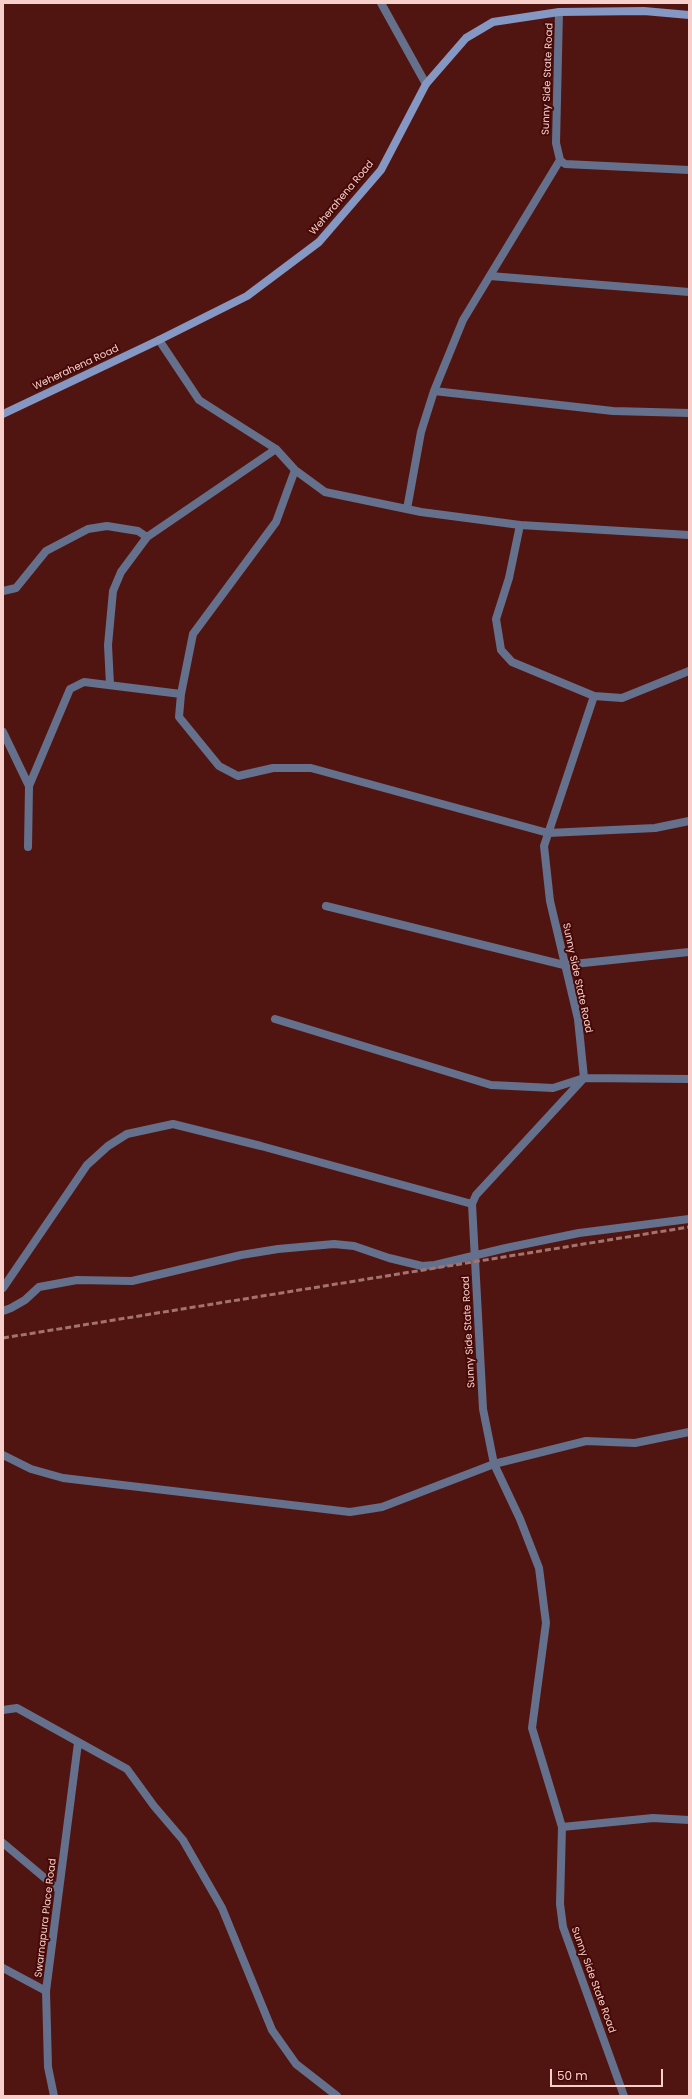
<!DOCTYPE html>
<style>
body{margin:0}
#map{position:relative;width:692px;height:2099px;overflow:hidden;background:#511511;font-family:Poppins,sans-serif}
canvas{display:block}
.frame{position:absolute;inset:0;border:4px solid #f7d0cb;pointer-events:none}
.scale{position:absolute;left:550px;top:2069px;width:113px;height:18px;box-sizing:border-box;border:2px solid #f7d0cb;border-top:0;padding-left:5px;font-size:12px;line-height:14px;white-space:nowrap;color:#f7d0cb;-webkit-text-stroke:3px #450907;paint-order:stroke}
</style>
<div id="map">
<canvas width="692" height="2099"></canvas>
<div class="frame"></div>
<div class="scale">50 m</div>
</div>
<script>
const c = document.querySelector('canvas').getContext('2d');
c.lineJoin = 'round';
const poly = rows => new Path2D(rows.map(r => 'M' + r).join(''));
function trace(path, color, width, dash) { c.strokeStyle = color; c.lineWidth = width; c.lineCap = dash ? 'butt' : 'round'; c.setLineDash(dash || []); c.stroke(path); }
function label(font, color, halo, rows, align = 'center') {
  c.font = font + ' Poppins,sans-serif'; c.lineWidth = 4; c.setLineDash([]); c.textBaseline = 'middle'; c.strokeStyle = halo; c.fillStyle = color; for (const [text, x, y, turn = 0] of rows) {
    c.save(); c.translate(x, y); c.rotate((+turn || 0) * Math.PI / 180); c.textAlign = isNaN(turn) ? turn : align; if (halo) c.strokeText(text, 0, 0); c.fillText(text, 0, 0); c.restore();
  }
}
trace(poly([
 [381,3,426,84],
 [559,12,556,143,560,160,565,164,689,170],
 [490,276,689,292],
 [159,340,199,400,276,449,295,470,325,492,421,512,520,525,689,535],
 [434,391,613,411,689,413],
 [295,470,276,522,193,634,181,694,179,717,219,766,238,776,273,768,311,768,548,833,655,828,689,821],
 [407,509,421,432,434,391,463,320,560,160],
 [520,525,509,578,496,619,501,650,512,662,594,696],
 [3,591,16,588,46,551,88,529,107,526,138,531,147,537],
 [110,685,108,645,113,591,121,572,147,537,276,449],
 [3,732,29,786],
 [28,847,29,786,70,689,84,682,181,694],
 [326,906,564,965,689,952],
 [275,1019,491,1085,553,1088,584,1078,689,1079],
 [3,1288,87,1165,108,1146,127,1134,173,1124,261,1146,472,1204],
 [3,1311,11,1308,25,1300,39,1287,77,1280,132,1281,241,1255,278,1249,334,1244,354,1246,389,1258,422,1266,435,1265,506,1248,579,1233,689,1219],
 [3,1455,31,1469,63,1478,350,1512,382,1507,494,1464,586,1441,635,1443,689,1432],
 [3,1710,17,1708,127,1769,154,1806,183,1840,222,1908,272,2030,296,2064,337,2096],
 [562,1827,653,1818,689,1820],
 [3,1843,59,1890],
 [3,1968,46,1991],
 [54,2096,48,2067,46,1991,78,1743],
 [624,2096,563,1927,560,1904,562,1827,532,1728,546,1623,539,1568,520,1519,494,1464,483,1409,472,1204,476,1195,584,1078,578,1019,550,901,544,846,594,696,622,698,689,671]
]), '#65718c', 8);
trace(poly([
 [3,414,159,340,247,296,319,242,381,170,426,84,466,38,493,22,559,12,644,11,689,15]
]), '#8597c3', 8);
trace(poly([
 [3,1338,689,1227]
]), '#a4736e', 3, [6, 3]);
label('10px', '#f7d0cb', '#450907', [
 ["Sunny Side State Road",548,79,-88],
 ["Weherahena Road",342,198,-50],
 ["Weherahena Road",76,368,-25],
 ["Sunny Side State Road",577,978,78],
 ["Sunny Side State Road",469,1332,-93],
 ["Swarnapura Place Road",46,1918,-83],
 ["Sunny Side State Road",593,1980,70]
]);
</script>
